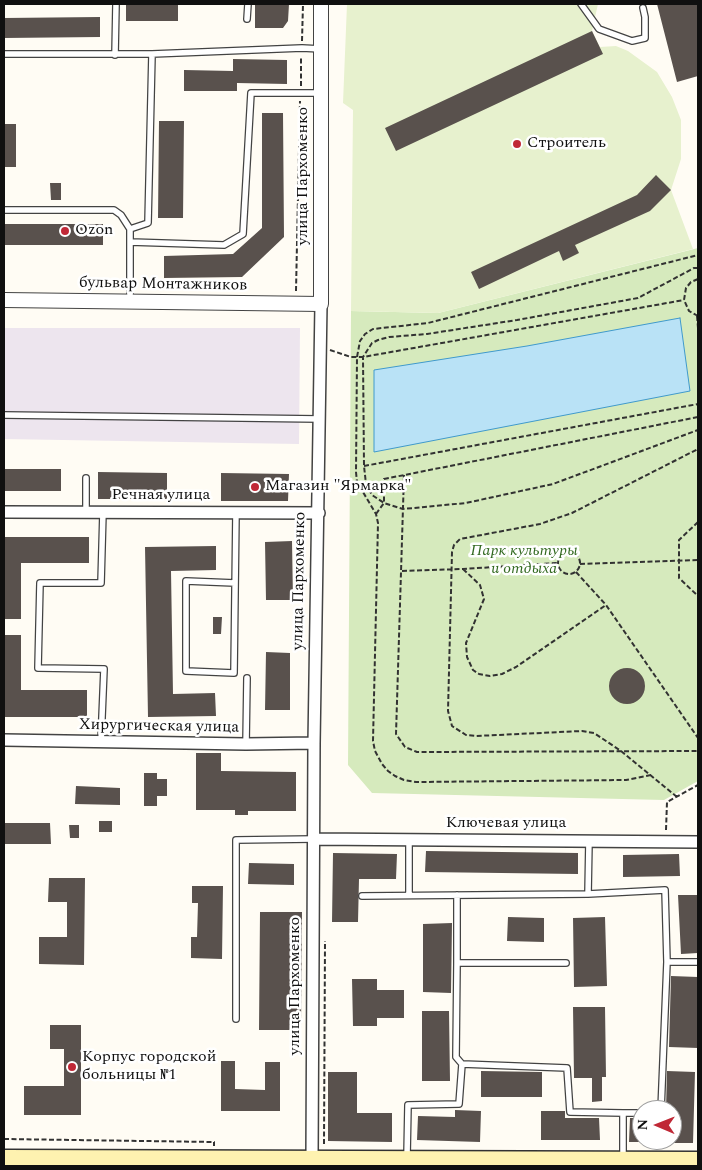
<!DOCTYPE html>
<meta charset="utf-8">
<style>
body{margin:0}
#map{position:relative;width:702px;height:1170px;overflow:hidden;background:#fffcf4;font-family:Spectral,serif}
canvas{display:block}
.frame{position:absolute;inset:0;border:5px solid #101010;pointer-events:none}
.north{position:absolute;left:632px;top:1100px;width:50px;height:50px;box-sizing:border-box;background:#fff;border:1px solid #9f9f9f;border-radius:50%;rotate:271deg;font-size:14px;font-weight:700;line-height:20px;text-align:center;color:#101010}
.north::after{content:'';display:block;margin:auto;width:18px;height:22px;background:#c02836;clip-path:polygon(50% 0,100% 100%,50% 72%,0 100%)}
</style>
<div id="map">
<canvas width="702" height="1170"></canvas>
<div class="frame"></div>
<div class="north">N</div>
</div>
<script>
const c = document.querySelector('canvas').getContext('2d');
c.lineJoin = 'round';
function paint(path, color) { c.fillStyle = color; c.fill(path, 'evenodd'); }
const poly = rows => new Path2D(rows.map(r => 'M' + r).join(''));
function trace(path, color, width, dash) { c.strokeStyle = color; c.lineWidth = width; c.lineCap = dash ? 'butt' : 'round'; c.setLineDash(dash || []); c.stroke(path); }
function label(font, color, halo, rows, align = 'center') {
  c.font = font + ' Spectral,serif'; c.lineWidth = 5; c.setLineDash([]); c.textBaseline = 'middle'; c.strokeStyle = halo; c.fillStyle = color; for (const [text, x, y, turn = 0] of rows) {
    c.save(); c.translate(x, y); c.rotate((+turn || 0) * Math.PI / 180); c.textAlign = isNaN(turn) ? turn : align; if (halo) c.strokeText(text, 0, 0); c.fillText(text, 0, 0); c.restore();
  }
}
paint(poly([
 [4,328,300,328,299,444,4,439]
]), '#ede5ee');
paint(poly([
 [698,248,698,781,664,800,372,793,348,765,351,311,438,313]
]), '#d6eabd');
paint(poly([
 [347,4,598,4,592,31,600,47,616,46,628,51,657,72,672,97,681,120,681,159,671,190,693,249,438,313,351,311,353,110,343,103]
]), '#e7f1ce');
const water = poly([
 [680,318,690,391,374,452,374,370,527,346,680,318]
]);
paint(water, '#b9e2f6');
trace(water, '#409acc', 1);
paint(poly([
 [126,4,178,4,178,21,126,21],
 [255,4,289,4,288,21,283,28,255,28],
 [657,4,698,4,698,76,677,82],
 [100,17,100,37,4,38,4,18],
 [592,31,603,54,396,151,385,128],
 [233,59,287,60,287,84,237,83,237,91,184,91,184,70,233,71],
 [262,113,283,113,284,237,242,277,164,278,164,256,233,254,262,228],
 [159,121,184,121,183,218,158,218],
 [4,124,16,124,16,167,4,167],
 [656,175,671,190,650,211,575,245,579,253,563,261,559,251,479,289,471,272,637,195],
 [50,183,61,183,61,200,51,200],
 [4,224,103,224,103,245,4,245],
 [4,469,61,469,61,491,4,491],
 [98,472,167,473,167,499,98,499],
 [221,473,289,474,288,501,221,501],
 [4,537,89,537,89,563,21,563,21,619,4,619],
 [292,541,293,600,266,600,265,542],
 [216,546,216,570,171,571,173,694,215,693,216,716,148,717,145,547],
 [213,617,222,617,221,634,213,634],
 [4,635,21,635,21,690,87,690,87,717,4,717],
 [266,652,290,653,290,710,265,710],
 '609 686a18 18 0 1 1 36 0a18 18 0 1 1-36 0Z',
 [196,753,221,753,221,771,296,772,296,811,248,811,248,815,235,815,235,810,196,810],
 [144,773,157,773,157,779,167,779,167,796,157,796,157,806,144,806],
 [76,786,120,788,120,805,75,804],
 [99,821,112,821,112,832,99,832],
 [4,823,50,823,51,844,4,844],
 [69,825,79,825,79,838,70,838],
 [426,851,578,853,578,874,425,872],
 [333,853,397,854,396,879,359,879,358,922,332,922],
 [679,854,680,876,623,877,623,855],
 [249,863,294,864,294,885,248,884],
 [49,878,85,878,84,965,39,964,39,937,67,937,67,902,48,902],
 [192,886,223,886,222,959,191,958,191,937,197,937,198,903,192,903],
 [678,895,698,895,698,953,681,954],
 [260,912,302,912,301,1030,259,1030],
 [508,917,544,918,544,942,507,941],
 [605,917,607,986,574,987,573,918],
 [452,923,451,993,423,992,423,924],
 [671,976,698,977,698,1048,669,1047],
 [352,979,377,979,377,990,404,990,404,1018,377,1018,377,1026,353,1026],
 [573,1007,605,1007,606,1077,602,1077,602,1101,592,1102,592,1078,574,1078],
 [422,1011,449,1011,450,1081,422,1081],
 [50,1025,81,1025,81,1115,24,1115,24,1086,64,1086,64,1049,50,1049],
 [221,1061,235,1061,235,1089,265,1090,265,1062,280,1062,280,1111,221,1111],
 [481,1071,542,1072,542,1097,481,1097],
 [667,1071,695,1072,693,1143,672,1143,672,1110,666,1110],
 [328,1072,357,1072,357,1113,392,1113,392,1142,328,1141],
 [455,1110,481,1111,480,1142,417,1140,418,1116,455,1117],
 [541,1111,565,1111,565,1118,599,1118,600,1140,541,1140],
 [630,1118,642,1118,642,1142,629,1142]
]), '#59514d');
const service = poly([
 [581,4,599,29,632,41,645,38,645,17,643,8],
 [247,19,248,4],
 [4,54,152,54,148,223,130,229],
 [152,54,302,48,321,49],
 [115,55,116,4],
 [4,210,114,210,121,215,130,229,130,301],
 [130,242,224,245,243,234,251,93,321,93],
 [4,415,320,419],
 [86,512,86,478],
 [235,583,186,581,186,671,234,673,236,512],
 [101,741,104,669,38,668,40,583,101,583,103,512],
 [246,744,247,678],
 [588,894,589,841],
 [409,895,409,840],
 [457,895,457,963],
 [362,896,588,894,665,890,667,962,661,1110],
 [667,962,698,962],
 [236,1019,236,840,314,839],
 [462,1064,456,1057,457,963,566,963],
 [623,1113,642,1113],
 [407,1156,408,1105,459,1104,462,1064,567,1068,570,1112,623,1113,623,1158]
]);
const minor = poly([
 [4,512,319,513],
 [4,740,246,744,314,743],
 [314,839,698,842],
 [312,1158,314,743,321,304]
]);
const tertiary = poly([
 [4,300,321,304,321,4]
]);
const secondary = poly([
 [4,1158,698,1160]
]);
trace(service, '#434343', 8);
trace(minor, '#434343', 14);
trace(tertiary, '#434343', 16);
trace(secondary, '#323232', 19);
trace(poly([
 [302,41,303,4],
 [301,86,301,56],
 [698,268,694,268,638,298,517,320,427,334,389,337,378,340,372,343,363,357,364,466,366,484,372,495,384,503,403,509,466,503,553,484,698,430],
 [698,279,691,282,686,288,684,300,689,311,698,316],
 [296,291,300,101],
 [697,316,698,328],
 [330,350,351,357,363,357,684,300],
 [364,466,698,404],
 [404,475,396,734,405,747,417,752,698,751],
 [376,514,384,503,384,479,698,417],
 [698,522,679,540,679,578,698,596],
 '558 563a11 11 0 1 1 22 0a11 11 0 1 1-22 0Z',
 [580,564,698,560],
 [463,569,480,585,484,599,466,643,467,657,473,670,479,674,490,676,502,674,516,667,606,605],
 [402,571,463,569,557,563],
 [576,572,606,605,698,738],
 [651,775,626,780,416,782,404,780,395,776,388,771,382,764,375,751,373,741,378,523,376,514,357,482,356,472,357,357,360,341,365,334,373,329,428,323,698,255],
 [677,797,621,751,594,733,582,731,476,736,466,735,452,726,448,711,452,552,454,545,460,539,540,524,572,513,698,449],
 [666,830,667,802,698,785],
 [4,1139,214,1142,214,1146],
 [324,1144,325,941]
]), '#323232', 2, [5, 2.5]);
trace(service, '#fff', 5.5);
trace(minor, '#fff', 11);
trace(tertiary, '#fff', 14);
trace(secondary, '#fef2b0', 16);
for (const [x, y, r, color] of [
 [517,144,5,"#c02836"],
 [65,231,5,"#c02836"],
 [255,487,5,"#c02836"],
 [72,1067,5,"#c02836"]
]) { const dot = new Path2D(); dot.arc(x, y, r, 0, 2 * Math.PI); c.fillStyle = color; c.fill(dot); trace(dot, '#fff', 2); }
label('16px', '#101010', '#fff', [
 ["Строитель",527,144],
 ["Ozon",75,231],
 ["Магазин \"Ярмарка\"",265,487],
 ["Корпус городской",82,1058],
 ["больницы №1",82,1076]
], 'left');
label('16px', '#101010', '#fff', [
 ["улица Пархоменко",304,176,-90],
 ["бульвар Монтажников",163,285,1],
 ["Речная улица",161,496],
 ["улица Пархоменко",300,581,-89],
 ["Хирургическая улица",159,727,1],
 ["Ключевая улица",506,824],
 ["улица Пархоменко",296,986,-90]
]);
label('italic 16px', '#326920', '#fff', [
 ["Парк культуры",524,552],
 ["и отдыха",524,570]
]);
</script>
